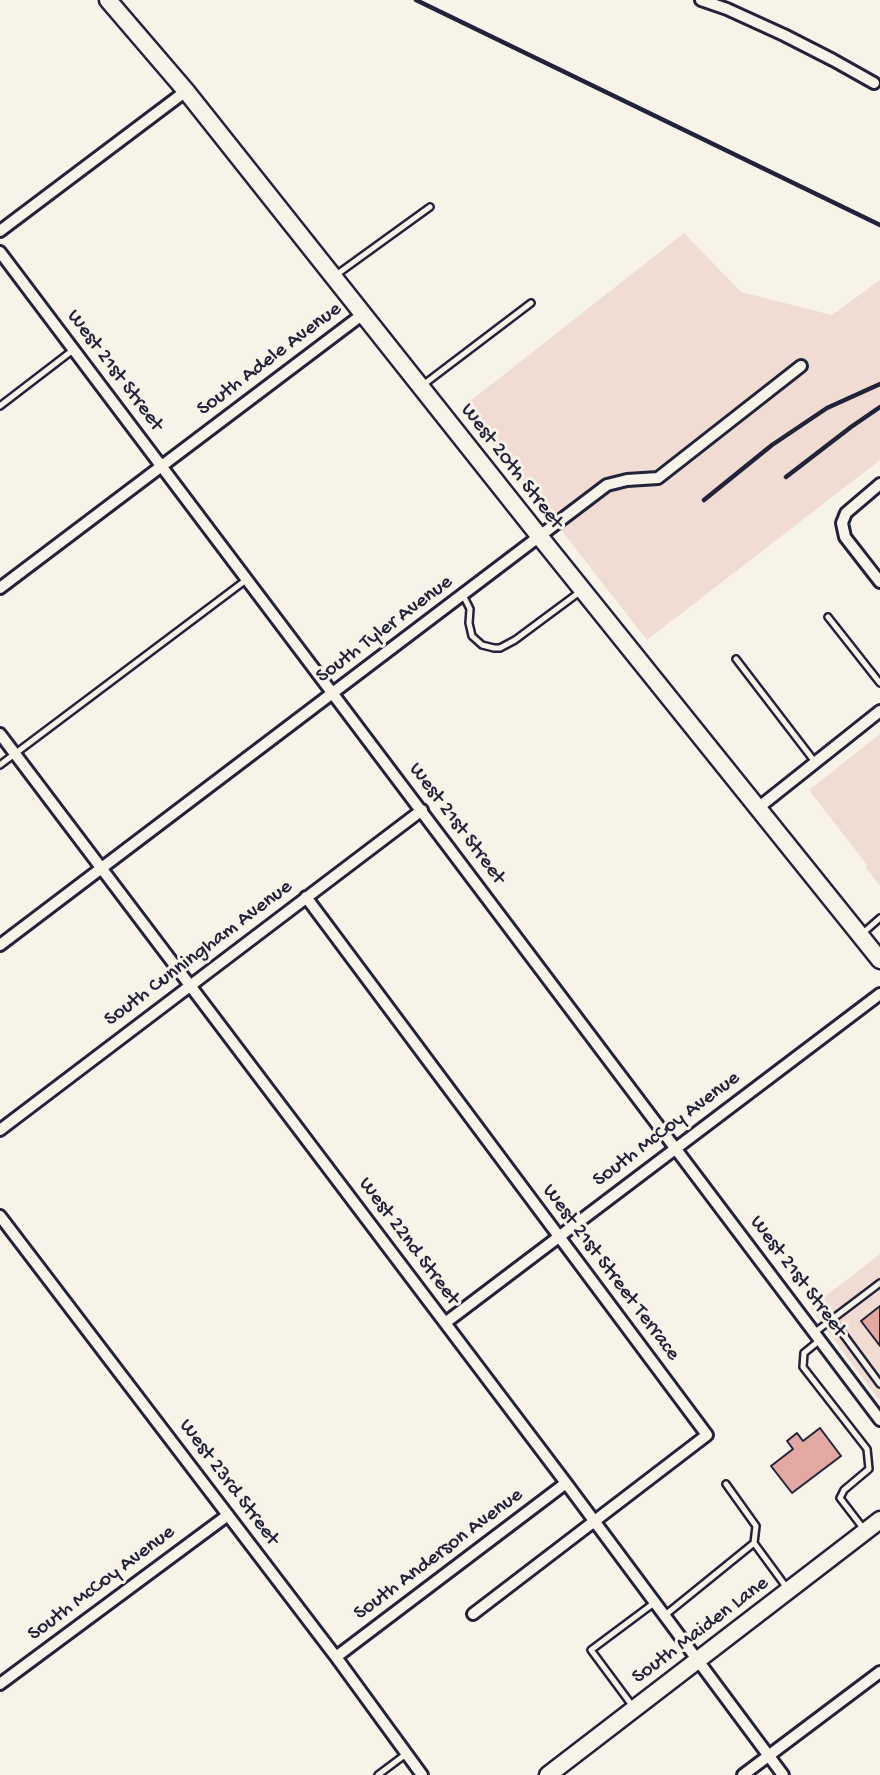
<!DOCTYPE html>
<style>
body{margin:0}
canvas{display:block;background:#f7f3e8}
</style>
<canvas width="880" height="1775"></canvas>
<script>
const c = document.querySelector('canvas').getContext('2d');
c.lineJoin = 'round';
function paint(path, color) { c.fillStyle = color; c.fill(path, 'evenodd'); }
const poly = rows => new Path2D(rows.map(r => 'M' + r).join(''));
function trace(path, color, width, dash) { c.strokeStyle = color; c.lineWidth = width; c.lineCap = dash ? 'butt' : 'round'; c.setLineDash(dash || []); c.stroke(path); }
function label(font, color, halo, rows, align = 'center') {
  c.font = font + ' "Gochi Hand",sans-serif'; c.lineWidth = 6; c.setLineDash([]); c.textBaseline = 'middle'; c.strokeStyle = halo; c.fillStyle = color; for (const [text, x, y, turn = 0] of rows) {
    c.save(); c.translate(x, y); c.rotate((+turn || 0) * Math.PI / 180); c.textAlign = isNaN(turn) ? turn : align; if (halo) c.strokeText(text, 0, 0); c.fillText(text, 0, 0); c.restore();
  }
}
paint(poly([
 [684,233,741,292,832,315,880,280,880,460,647,640,464,406],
 [880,734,880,886,866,868,867,865,809,790],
 [880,1254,880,1401,810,1308]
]), '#f1dcd3');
const building = poly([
 [880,1306,880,1346,861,1321,880,1306],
 [820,1428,841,1456,792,1493,771,1466,793,1449,787,1441,797,1433,803,1441,820,1428]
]);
paint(building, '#e3a8a2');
trace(building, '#22223b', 2);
const lane = poly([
 [336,275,430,207],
 [423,385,531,303],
 [0,406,73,350],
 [463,595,470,609,469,623,472,636,482,645,494,648,500,648,515,640,581,591],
 [828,617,880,683],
 [736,659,815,762],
 [0,765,246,580],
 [863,933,880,918],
 [832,1319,880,1384],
 [814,1333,880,1283],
 [820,1340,804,1353,803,1367,867,1449,869,1469,844,1490,840,1498,863,1528],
 [726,1484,756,1526,754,1543],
 [664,1616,754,1543,787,1588],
 [634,1708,591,1650,654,1603],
 [378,1775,406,1754]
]);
const street = poly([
 [701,0,727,9,784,35,833,60,874,83],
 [0,231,186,91],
 [0,252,880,1420],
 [880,484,846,513,842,523,845,537,880,582],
 [0,588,363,314],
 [0,734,566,1483,783,1775],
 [758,808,880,711],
 [306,897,707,1435,473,1614],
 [0,945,607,485,627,480,658,478,801,366],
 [0,1130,422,810],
 [0,1216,336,1657,422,1775],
 [445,1323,880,994],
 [336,1657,566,1483],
 [0,1684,228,1515],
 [743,1775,880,1672]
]);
const secondary = poly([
 [108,0,186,91,540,537,880,960],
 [548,1775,880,1520]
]);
trace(lane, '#22223b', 10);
trace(street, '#22223b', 16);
trace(secondary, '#22223b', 21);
trace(lane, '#f7f3e8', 5);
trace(street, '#f7f3e8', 10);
trace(secondary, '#f7f3e8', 16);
trace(poly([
 [416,0,880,225],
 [786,477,851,427,880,407],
 [704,500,772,445,827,408,880,384]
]), '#22223b', 4.5);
label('21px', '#22223b', '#f7f3e8', [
 ["South Adele Avenue",270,360,-37],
 ["West 21st Street",114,371,53],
 ["West 20th Street",511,467,52],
 ["South Tyler Avenue",385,630,-37],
 ["West 21st Street",456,824,53],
 ["South Cunningham Avenue",199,954,-37],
 ["South McCoy Avenue",667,1130,-37],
 ["West 22nd Street",408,1242,53],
 ["West 21st Street Terrace",610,1273,53],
 ["West 21st Street",797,1277,53],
 ["West 23rd Street",228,1483,53],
 ["South Anderson Avenue",439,1555,-37],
 ["South McCoy Avenue",102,1584,-37],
 ["South Maiden Lane",701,1631,-37]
]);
</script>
